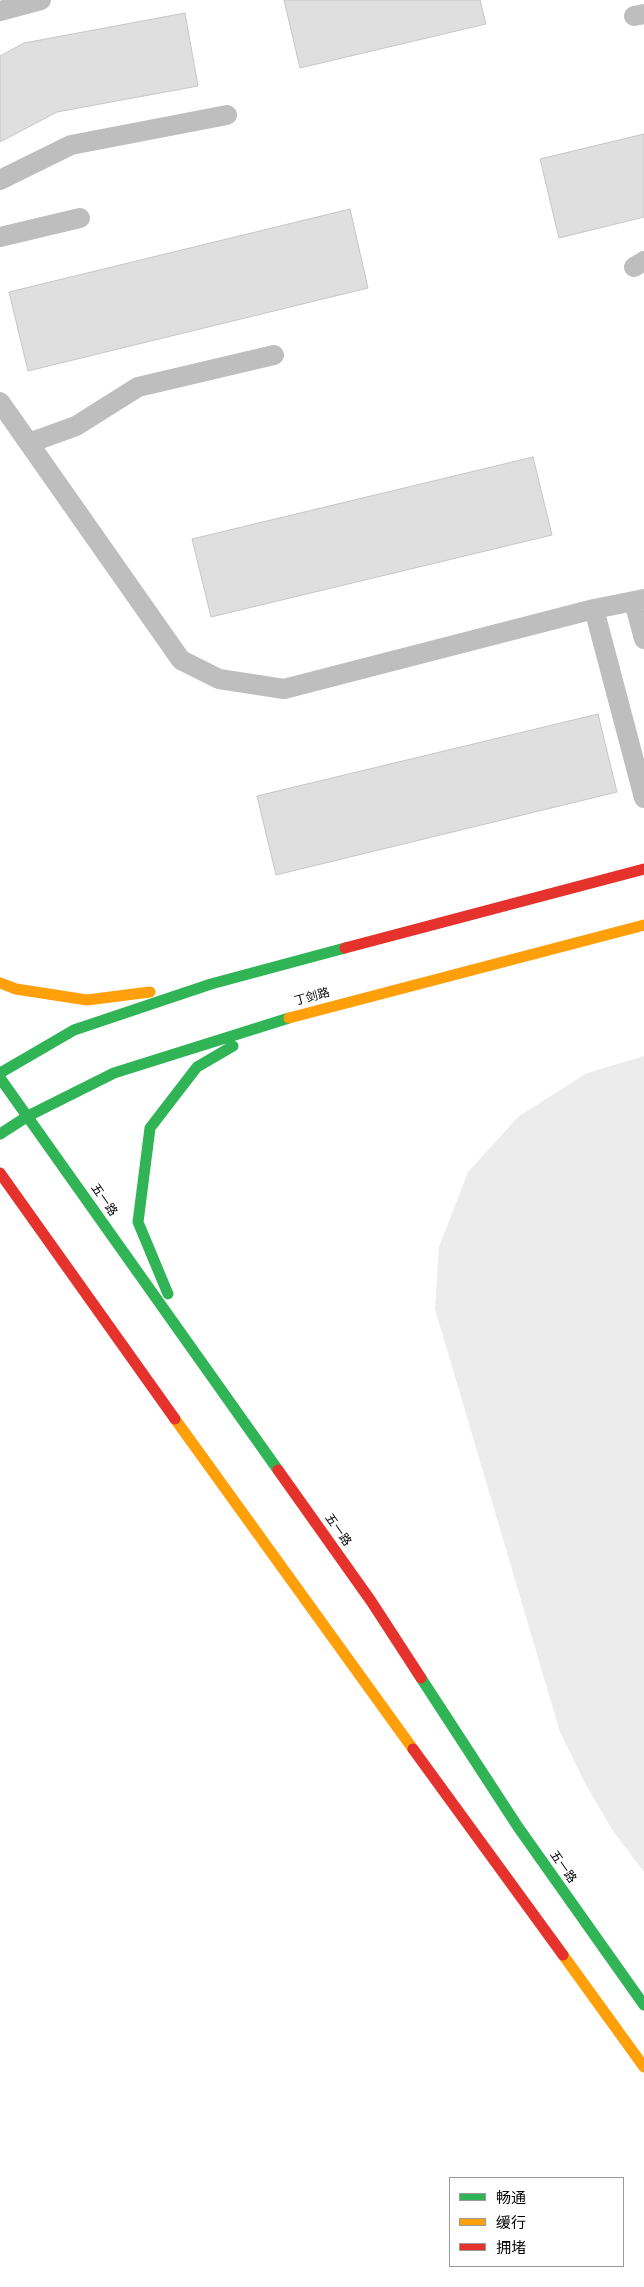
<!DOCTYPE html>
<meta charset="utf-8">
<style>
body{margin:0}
#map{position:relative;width:644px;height:2287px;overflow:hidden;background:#fff;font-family:Figtree,"Noto Sans SC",sans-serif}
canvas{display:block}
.legend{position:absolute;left:449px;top:2177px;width:175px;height:90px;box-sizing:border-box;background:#fff;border:1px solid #999;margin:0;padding:6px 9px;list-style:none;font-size:15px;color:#000}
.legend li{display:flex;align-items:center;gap:10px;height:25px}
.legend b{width:25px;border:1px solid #999}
</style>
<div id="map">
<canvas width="644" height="2287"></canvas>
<ul class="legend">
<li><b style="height:6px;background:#30b455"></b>畅通</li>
<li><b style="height:6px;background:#ff9f0a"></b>缓行</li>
<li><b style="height:6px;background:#e5322d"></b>拥堵</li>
</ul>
</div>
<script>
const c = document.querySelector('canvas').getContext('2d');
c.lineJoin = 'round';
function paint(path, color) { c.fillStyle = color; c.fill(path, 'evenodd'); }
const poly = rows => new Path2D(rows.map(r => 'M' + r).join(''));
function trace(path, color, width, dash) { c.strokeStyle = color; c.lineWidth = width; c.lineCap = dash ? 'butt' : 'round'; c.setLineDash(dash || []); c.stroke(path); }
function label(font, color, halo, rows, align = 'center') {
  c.font = font + ' Figtree,"Noto Sans SC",sans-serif'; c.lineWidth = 4.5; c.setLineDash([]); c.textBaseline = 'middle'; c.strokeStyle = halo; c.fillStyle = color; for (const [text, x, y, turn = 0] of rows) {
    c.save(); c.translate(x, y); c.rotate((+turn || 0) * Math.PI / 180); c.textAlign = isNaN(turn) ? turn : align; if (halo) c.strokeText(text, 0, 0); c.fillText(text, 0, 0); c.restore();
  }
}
paint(poly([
 [644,1056,644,1872,613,1831,586,1785,560,1732,435,1309,439,1247,468,1172,519,1116,587,1073]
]), '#ececec');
const building = poly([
 [284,0,480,0,486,24,300,68,284,0],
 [185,13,198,86,57,112,0,142,0,56,24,43,185,13],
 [644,134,644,217,559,238,540,159,644,134],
 [350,209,368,288,28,371,9,292,350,209],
 [533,457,552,535,211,617,192,539,533,457],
 [598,714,617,792,276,875,257,796,598,714]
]);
paint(building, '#dfdfdf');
trace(building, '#c7c7c7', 1);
trace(poly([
 [0,11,41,0],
 [634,16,644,14],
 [0,180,71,145,227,115],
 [0,237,80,218],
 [634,267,644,261],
 [0,402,181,660,219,679,284,689,594,609,644,599],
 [29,443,76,426,138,387,274,355],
 [634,602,644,639],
 [594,609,644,798]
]), '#bebebe', 20);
trace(poly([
 [0,1073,74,1030,211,984,345,948],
 [0,1078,278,1470],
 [0,1134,28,1116,114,1073,289,1018],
 [168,1294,138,1222,150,1128,197,1067,233,1046],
 [421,1678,518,1827,644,2005]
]), '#30b455', 11);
trace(poly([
 [0,983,16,989,87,1000,150,992],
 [289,1018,644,925],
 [175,1419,413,1749],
 [563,1955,644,2067]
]), '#ff9f0a', 11);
trace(poly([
 [345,948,644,869],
 [0,1173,175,1419],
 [278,1470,371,1601,421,1678],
 [413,1749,563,1955]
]), '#e5322d', 11);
label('12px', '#000', '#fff', [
 ["丁剑路",312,997,-15],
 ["五一路",104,1200,55],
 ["五一路",338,1530,55],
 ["五一路",563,1867,55]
]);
</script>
